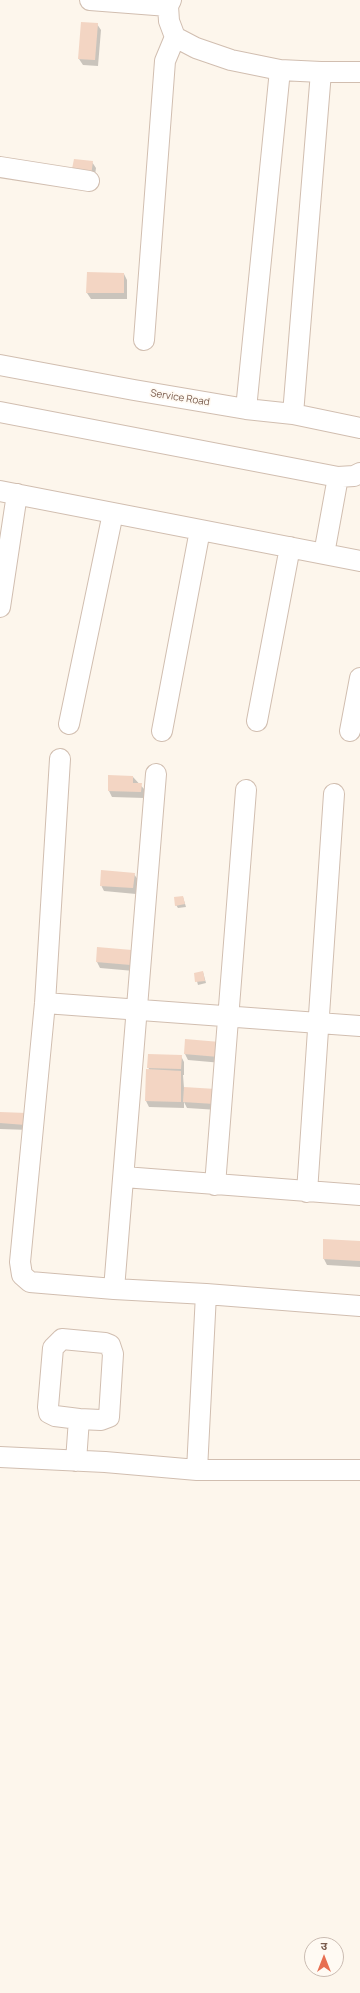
<!DOCTYPE html>
<meta charset="utf-8">
<style>
body{margin:0}
#map{position:relative;width:360px;height:1993px;overflow:hidden;background:#fdf6ec;font-family:Manrope,"Noto Sans Devanagari",sans-serif}
canvas{display:block}
.north{position:absolute;left:304px;top:1937px;width:40px;height:40px;box-sizing:border-box;background:#fffaf3;border:1px solid #cabbb1;border-radius:50%;rotate:0deg;font-size:11px;font-weight:700;line-height:16px;text-align:center;color:#7a5c4d}
.north::after{content:'';display:block;margin:auto;width:14px;height:18px;background:#e76f51;clip-path:polygon(50% 0,100% 100%,50% 72%,0 100%)}
</style>
<div id="map">
<canvas width="360" height="1993"></canvas>
<div class="north">उ</div>
</div>
<script>
const c = document.querySelector('canvas').getContext('2d');
c.lineJoin = 'round';
function paint(path, color) { c.fillStyle = color; c.fill(path, 'evenodd'); }
const poly = rows => new Path2D(rows.map(r => 'M' + r).join(''));
function trace(path, color, width, dash) { c.strokeStyle = color; c.lineWidth = width; c.lineCap = dash ? 'butt' : 'round'; c.setLineDash(dash || []); c.stroke(path); }
function label(font, color, halo, rows, align = 'center') {
  c.font = font + ' Manrope,sans-serif'; c.lineWidth = 3.5; c.setLineDash([]); c.textBaseline = 'middle'; c.strokeStyle = halo; c.fillStyle = color; for (const [text, x, y, turn = 0] of rows) {
    c.save(); c.translate(x, y); c.rotate((+turn || 0) * Math.PI / 180); c.textAlign = isNaN(turn) ? turn : align; if (halo) c.strokeText(text, 0, 0); c.fillText(text, 0, 0); c.restore();
  }
}
paint(poly([
 [97,24,101,30,98,66,83,65,79,59],
 [92,162,96,168,94,182,76,180],
 [124,274,127,280,127,299,91,299,87,293],
 [133,777,145,790,144,798,112,797,109,791],
 [134,874,138,880,136,894,104,891,101,885],
 [183,897,186,907,178,908,176,905],
 [98,949,132,951,134,971,100,968,97,962],
 [203,972,206,983,198,985,195,974],
 [186,1041,219,1043,222,1063,188,1060,185,1054],
 [181,1056,184,1062,184,1075,183,1075,184,1088,215,1090,218,1110,187,1108,184,1102,184,1108,149,1107,146,1101,150,1071,148,1067],
 [0,1113,26,1114,29,1130,0,1129],
 [360,1242,360,1267,327,1265,324,1259]
]), '#0003');
paint(poly([
 [81,22,98,23,95,60,78,59],
 [74,159,93,161,91,176,71,174],
 [87,272,124,273,124,293,86,293],
 [108,775,133,776,133,783,142,783,141,792,108,791],
 [101,870,135,873,133,888,100,886],
 [183,896,185,904,175,906,174,897],
 [97,947,132,950,131,965,96,962],
 [203,971,205,981,195,982,194,973],
 [185,1039,220,1042,219,1057,184,1054],
 [148,1054,182,1055,181,1069,147,1068],
 [146,1069,181,1071,181,1102,145,1101],
 [184,1087,216,1089,215,1104,183,1102],
 [0,1112,27,1113,26,1125,0,1123],
 [323,1239,360,1241,360,1261,323,1259]
]), '#f3d5c3');
const minor = poly([
 [90,0,168,6],
 [171,0,168,6,169,21,175,37,196,48,231,60,280,70,321,72,360,72],
 [0,167,89,181],
 [144,340,165,61,175,37],
 [0,365,134,390,246,409,293,414,360,428],
 [246,409,280,70],
 [0,412,338,477,354,476,360,473],
 [293,414,321,72],
 [0,491,360,561],
 [324,554,338,477],
 [0,607,17,494],
 [257,721,290,547],
 [69,724,113,513],
 [162,731,200,530],
 [350,731,360,678],
 [60,759,45,1003,20,1262,22,1275,30,1282,114,1289],
 [156,774,114,1289,206,1294,197,1470],
 [45,1003,360,1026],
 [124,1177,360,1195],
 [215,1185,246,790],
 [307,1192,334,794],
 [206,1294,360,1306],
 [0,1457,105,1462,197,1470,360,1470],
 [76,1461,79,1419,55,1416,49,1413,48,1407,53,1348,62,1339,105,1343,110,1345,113,1354,109,1417,101,1420,79,1419]
]);
trace(minor, '#d1beb0', 22);
trace(minor, '#fff', 20);
label('10px', '#7a5c4d', '#fffaf3', [
 ["Service Road",180,398,9]
]);
</script>
